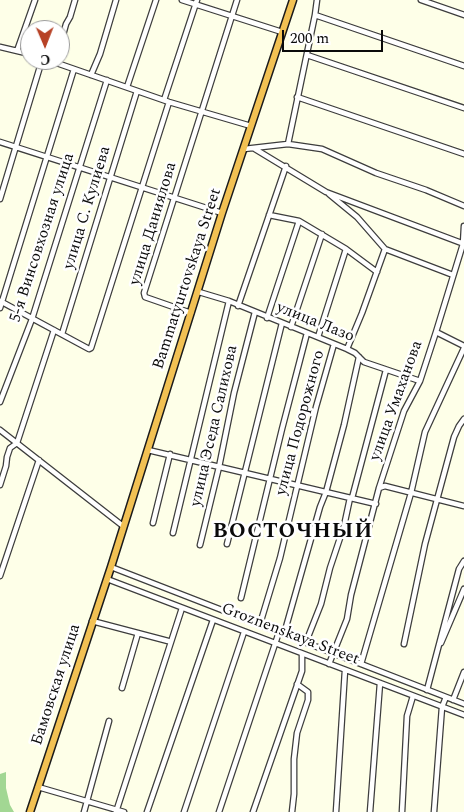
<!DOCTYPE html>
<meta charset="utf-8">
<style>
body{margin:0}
#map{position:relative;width:464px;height:812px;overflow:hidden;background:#feffe8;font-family:Spectral,serif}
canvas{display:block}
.north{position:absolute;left:20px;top:20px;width:50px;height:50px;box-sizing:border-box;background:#fff;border:1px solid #9d9d9d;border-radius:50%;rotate:179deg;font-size:14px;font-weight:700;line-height:20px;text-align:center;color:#0a0a0a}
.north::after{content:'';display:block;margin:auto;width:18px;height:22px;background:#b74226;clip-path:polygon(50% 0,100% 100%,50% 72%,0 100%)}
.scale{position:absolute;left:282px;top:30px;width:101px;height:22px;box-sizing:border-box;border:2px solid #0a0a0a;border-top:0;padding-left:6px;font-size:15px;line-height:18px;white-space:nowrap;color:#0a0a0a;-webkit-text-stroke:4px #fff;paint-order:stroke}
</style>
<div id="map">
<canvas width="464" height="812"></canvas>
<div class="north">С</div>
<div class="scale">200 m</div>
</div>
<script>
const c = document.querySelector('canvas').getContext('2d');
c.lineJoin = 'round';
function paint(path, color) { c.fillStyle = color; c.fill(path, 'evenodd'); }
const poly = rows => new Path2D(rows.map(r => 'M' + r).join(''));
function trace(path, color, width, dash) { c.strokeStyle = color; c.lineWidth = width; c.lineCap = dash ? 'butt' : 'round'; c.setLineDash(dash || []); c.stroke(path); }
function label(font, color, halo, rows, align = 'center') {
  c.font = font + ' Spectral,serif'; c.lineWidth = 5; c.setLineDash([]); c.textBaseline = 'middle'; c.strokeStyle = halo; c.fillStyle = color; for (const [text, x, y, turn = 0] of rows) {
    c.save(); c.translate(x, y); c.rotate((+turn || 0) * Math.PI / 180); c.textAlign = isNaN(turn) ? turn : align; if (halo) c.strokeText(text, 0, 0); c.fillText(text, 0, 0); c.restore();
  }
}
paint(poly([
 [6,772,6,788,10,805,14,812,0,812,0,774]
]), '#a2d793');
const minor = poly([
 [182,0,282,32],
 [421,0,464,15],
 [315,15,464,66],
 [60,46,66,24,70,17,75,0],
 [0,47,30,54],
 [17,51,35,0],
 [307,55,464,108],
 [48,60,169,102,251,126],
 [91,75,100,54,116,0],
 [127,87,156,0],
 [297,97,464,154],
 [164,100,197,0],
 [0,142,222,213],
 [288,144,315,15,317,0],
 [244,149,288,144,322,149,376,173,426,190,464,206],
 [255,149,326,192,464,244],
 [329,194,357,217,385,249,453,275],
 [0,199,42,60],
 [269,215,299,221,346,249,377,272],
 [199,292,229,301,347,349,355,353,364,362,420,381],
 [0,301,89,349,91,348,169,102],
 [238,306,286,166],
 [0,308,74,69],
 [191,313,145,297,144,293,237,0],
 [267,318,299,221],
 [291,327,322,234],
 [436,332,464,346],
 [62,334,137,91],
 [318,337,346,249],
 [347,349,362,313,385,249],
 [0,402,32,319,107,80],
 [0,430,123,526],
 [148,450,376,504],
 [0,485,6,466,7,457,10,448,17,443,54,330],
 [379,488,385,486,464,506],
 [352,498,386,370],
 [153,523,170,454],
 [173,533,229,301],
 [227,544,282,323],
 [200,545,219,467,234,393,255,312],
 [111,567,464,704],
 [0,576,39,460],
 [107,579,464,715],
 [241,598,282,429,307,333],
 [92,621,168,641],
 [260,624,280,558,316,407,334,344],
 [284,634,320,507,326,492,344,425,359,357],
 [306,642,321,604,330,568,344,526,350,498],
 [441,643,464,589],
 [404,644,425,544,454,437,459,426,464,419],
 [329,664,347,619,351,595,379,488,404,411,420,381,436,332,463,244,464,226],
 [361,664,411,493,425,432,464,348],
 [122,688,138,633],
 [427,690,459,569,464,561],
 [453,700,464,672],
 [38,787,124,812],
 [84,812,109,721],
 [116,812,182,608],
 [147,812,213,620],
 [184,812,244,632],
 [219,812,279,632],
 [253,812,302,671,302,654],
 [292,812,294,794,294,759,297,733,308,700,308,692,297,684],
 [336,812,345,670],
 [370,812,380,683],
 [402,812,407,716,413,696],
 [434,812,442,707,446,697]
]);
const highway = poly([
 [30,812,111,567,222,213,293,0]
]);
trace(minor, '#3d3d3d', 7);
trace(highway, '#1b1b1b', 9);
trace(minor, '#fff', 4.5);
trace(highway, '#f2c153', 6);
label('16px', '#0a0a0a', '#fff', [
 ["улица С. Кулиева",88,208,-73],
 ["улица Даниялова",154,224,-73],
 ["5-я Винсовхозная улица",43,238,-72],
 ["Bammatyurtovskaya Street",188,279,-72],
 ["улица Лазо",315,323,22],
 ["улица Умаханова",397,401,-70],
 ["улица Подорожного",301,423,-75],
 ["улица Эседа Салихова",215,426,-77],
 ["Groznenskaya Street",290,635,21],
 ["Бамовская улица",57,685,-72]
]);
c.letterSpacing = '1px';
label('bold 21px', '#0a0a0a', '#fff', [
 ["ВОСТОЧНЫЙ",293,533]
]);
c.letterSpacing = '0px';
</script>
